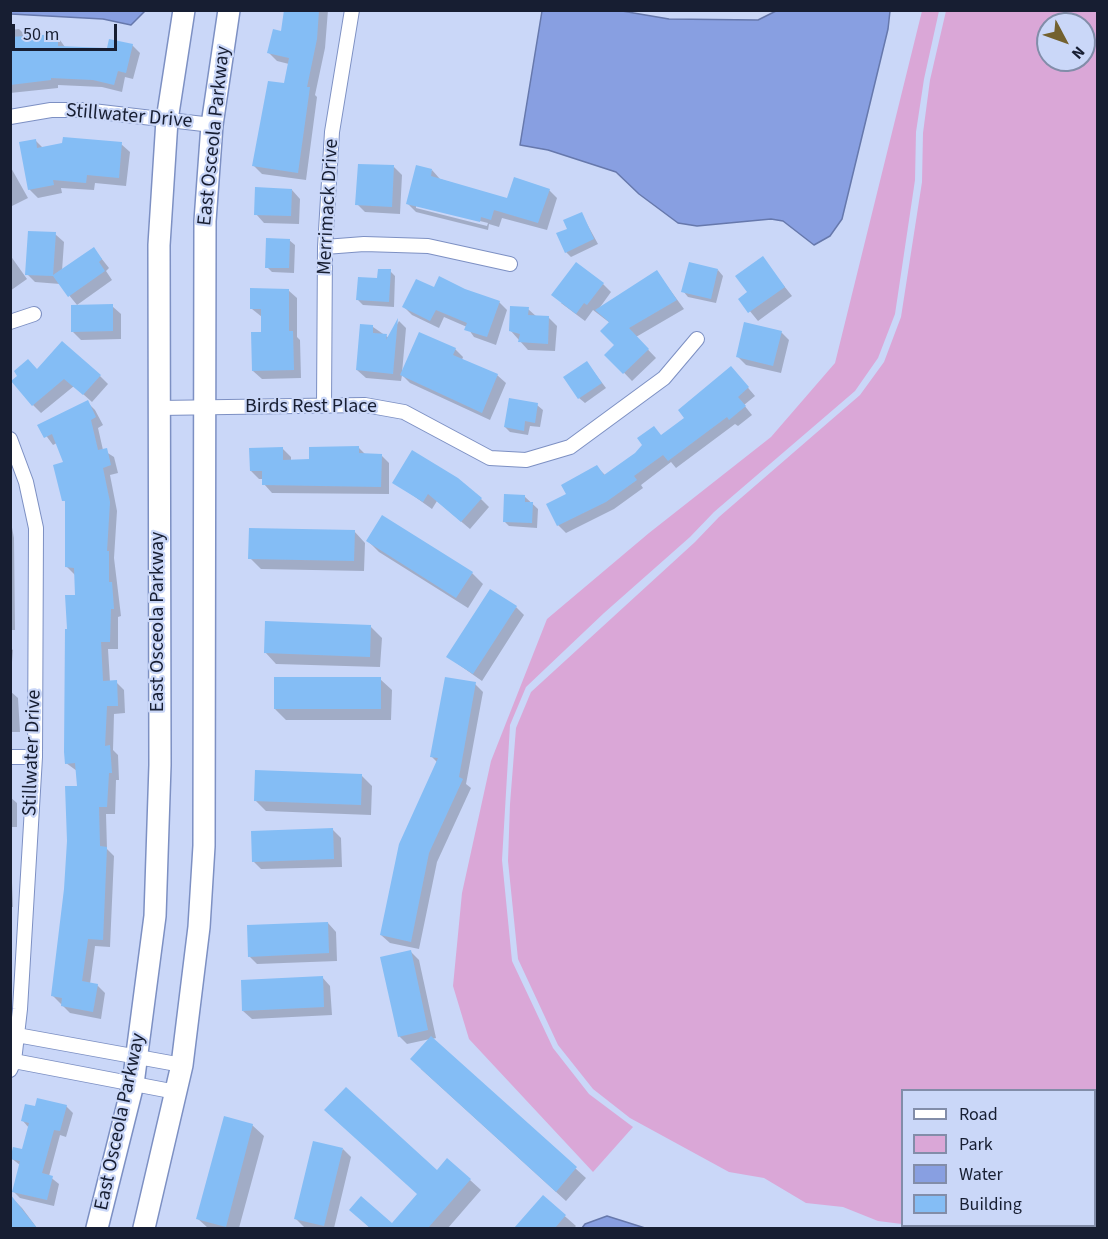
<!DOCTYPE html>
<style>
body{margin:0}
#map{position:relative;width:1108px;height:1239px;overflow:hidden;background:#cad7f8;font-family:"Source Sans 3",sans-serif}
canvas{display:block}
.frame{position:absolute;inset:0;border:12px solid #171e32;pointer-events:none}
.legend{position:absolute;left:901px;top:1089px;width:195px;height:138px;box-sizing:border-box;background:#cad7f8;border:2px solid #828da9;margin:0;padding:8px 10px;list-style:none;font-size:18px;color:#171e32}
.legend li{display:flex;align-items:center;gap:12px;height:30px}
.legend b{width:30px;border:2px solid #828da9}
.north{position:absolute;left:1036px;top:12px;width:60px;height:60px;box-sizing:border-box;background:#cad7f8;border:2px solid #828da9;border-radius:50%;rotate:131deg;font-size:16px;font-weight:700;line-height:24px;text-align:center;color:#171e32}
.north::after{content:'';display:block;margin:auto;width:21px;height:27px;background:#73612f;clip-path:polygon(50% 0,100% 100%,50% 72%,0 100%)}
.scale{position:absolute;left:12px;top:24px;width:105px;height:27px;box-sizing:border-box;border:3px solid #171e32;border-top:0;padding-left:8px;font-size:18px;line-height:21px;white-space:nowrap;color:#171e32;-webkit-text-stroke:4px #cad7f8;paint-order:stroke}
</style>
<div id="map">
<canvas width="1108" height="1239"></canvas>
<div class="frame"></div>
<ul class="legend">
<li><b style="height:8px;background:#fff"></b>Road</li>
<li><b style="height:16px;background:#daa7d7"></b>Park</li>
<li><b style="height:16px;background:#889fe1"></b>Water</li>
<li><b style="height:16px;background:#84bdf5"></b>Building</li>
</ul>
<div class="north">N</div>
<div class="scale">50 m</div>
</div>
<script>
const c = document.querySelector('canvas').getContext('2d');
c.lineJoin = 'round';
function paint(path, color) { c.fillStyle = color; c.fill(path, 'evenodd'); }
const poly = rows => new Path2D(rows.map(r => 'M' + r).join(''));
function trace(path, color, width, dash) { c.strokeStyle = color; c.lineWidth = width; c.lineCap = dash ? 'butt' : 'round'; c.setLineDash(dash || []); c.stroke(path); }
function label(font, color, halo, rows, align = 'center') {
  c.font = font + ' "Source Sans 3",sans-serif'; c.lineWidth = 4.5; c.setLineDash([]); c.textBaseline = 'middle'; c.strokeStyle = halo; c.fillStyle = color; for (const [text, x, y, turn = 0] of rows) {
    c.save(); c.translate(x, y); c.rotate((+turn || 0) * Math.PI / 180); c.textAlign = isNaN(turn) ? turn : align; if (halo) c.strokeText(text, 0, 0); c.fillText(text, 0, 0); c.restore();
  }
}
paint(poly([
 [922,11,939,11,924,79,916,132,915,180,895,314,878,358,855,391,714,512,690,537,604,613,526,687,510,725,502,860,512,961,553,1048,589,1094,633,1127,593,1172,469,1039,453,986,462,893,491,761,547,619,649,533,771,437,835,363],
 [946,11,1097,11,1097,1228,921,1228,913,1226,1094,1226,1094,1090,902,1090,902,1224,878,1221,843,1207,806,1203,764,1178,729,1172,630,1118,593,1089,558,1045,518,959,508,861,510,804,516,728,531,692,695,542,719,517,860,395,884,362,901,317,922,182,923,133,930,80],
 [1048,24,1084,24,1084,60,1048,60]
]), '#daa7d7');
const water = poly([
 [10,11,11,10,145,11,131,25,103,19,11,14,10,11],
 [622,11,669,19,758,20,776,11,890,11,888,29,842,219,830,236,814,245,783,221,771,219,697,226,678,223,639,194,616,172,548,150,520,145,542,11,622,11],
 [607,1216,645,1228,582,1228,585,1224,607,1216]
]);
paint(water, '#889fe1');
trace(water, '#6678ac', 1.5);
paint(poly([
 [285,10,328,10,325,48,315,95,317,97,306,180,262,174,254,166,285,85,289,64,277,61,269,53,282,33],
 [19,29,27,37,57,36,65,47,108,50,132,45,140,53,133,79,125,77,122,92,102,87,58,85,58,88,10,93,10,30],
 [35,140,43,148,121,144,130,152,126,186,95,183,94,190,61,188,62,193,38,198,29,189],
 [10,166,28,198,10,207],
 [394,167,402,175,400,214,365,212,357,204],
 [432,170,440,179,508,200,549,190,557,198,547,230,502,218,499,227,489,224,488,230,416,212,408,204],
 [416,205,488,223,487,226,416,208],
 [292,190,300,199,299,224,264,223,256,214],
 [581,213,598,244,571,257,566,252,569,229],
 [55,234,64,242,62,271,94,249,109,268,106,271,112,280,77,305,60,284,35,282,27,274],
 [289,240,295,245,294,273,272,272,267,267],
 [10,255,27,279,10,291],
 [762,258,792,296,758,321,740,299,749,292],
 [718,270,723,276,716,303,688,297,683,291],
 [390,271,395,276,394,307,363,305,358,300],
 [657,272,684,309,636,337,656,358,632,381,607,355,616,345,610,323,593,310,585,321,561,303,603,284,611,292,598,310],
 [434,289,464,290,499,302,507,310,496,345,474,337,467,327,444,317,439,328,412,315,404,307],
 [288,290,297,298,297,337,300,340,301,378,262,379,253,371,262,333,262,317,252,309],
 [112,306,121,314,121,339,81,340,73,332],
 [528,309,537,317,549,318,557,326,555,351,528,350,510,330],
 [399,321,406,328,402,373,455,349,463,357,462,360,497,375,506,383,490,420,410,383,402,375,401,381,366,378,357,370,373,327,389,338],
 [781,332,789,340,781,373,746,365,738,357],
 [587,363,606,388,585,403,579,398],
 [38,371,100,376,108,384,92,402,74,386,41,413,33,405],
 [738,376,755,396,744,405,752,415,738,426,735,424,676,468,671,462,641,485,643,488,614,509,566,533,558,525,568,495,597,467,606,476,662,436],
 [87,402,95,410,103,425,98,428,103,450,114,457,118,473,110,475,117,511,114,558,121,616,118,617,118,649,108,649,110,682,116,682,124,690,125,713,114,714,113,750,118,755,119,780,116,780,115,814,106,814,107,849,114,856,110,947,95,946,90,984,97,985,105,993,101,1019,70,1013,53,996,78,788,77,771,66,763,77,596,75,575,67,567,67,504,64,500,65,463,57,443,53,445,39,426],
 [537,405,543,410,540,427,530,426,528,435,510,432,505,427],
 [282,448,291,457,291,461,311,460,359,448,366,455,381,455,389,463,389,494,272,493,264,484,264,479,259,479,251,471],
 [394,482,481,499,489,507,470,529,437,501,432,509],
 [524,496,538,509,537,528,509,526,504,521],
 [10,517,14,538,15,630,10,630],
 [354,531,365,543,364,571,261,569,250,558],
 [368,541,472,573,483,584,468,608,379,552],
 [516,607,524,615,482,681,448,657],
 [370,626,382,638,380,667,276,664,265,652],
 [10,648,13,650,11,674,10,674],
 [380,679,392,690,391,720,286,720,275,709],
 [475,684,483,692,466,784,471,788,437,862,419,949,390,943,381,935,438,763,432,757],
 [10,691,18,698,20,732,10,732],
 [361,775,372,786,371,815,266,811,255,800],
 [10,797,17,803,17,827,10,827],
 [333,830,341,838,342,867,261,869,253,861],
 [10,850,12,852,10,870],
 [10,881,12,883,13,907,10,907],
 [328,923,336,932,337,961,257,964,249,956],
 [411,952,419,960,436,1038,432,1039,586,1178,566,1201,421,1069,430,1039,407,1044,399,1036],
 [322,977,330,986,332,1015,252,1019,243,1011],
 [66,1106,73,1113,66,1137,60,1135,49,1176,59,1184,54,1206,20,1198,14,1192,20,1165,11,1158,23,1151,29,1128,23,1121,36,1108],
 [252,1125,264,1136,239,1228,208,1228,198,1219],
 [343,1149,351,1157,334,1228,304,1227,296,1219],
 [438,1172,470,1180,481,1190,448,1228,370,1228,351,1210,392,1225],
 [543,1197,576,1226,574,1228,516,1228],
 [14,1200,22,1208,37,1228,10,1228,10,1203]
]), '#0003');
paint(poly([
 [284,10,319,10,317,39,307,87,310,87,298,173,252,166,268,81,284,83,289,58,267,53,273,29,281,31],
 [58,34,58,46,107,48,109,39,133,44,126,73,118,71,114,85,93,80,51,78,51,80,10,85,10,37],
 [63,137,122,142,119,178,87,175,86,183,53,180,54,185,28,190,19,142,36,139,37,148,62,143],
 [358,164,394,165,392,207,355,205],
 [416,165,432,169,431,176,507,198,514,177,550,189,538,223,494,210,491,220,481,217,480,222,406,204],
 [255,187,292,189,291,216,254,215],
 [582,212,594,239,565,253,556,233,567,229,563,220],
 [28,231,56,232,53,275,94,247,102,259,99,262,105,271,68,297,53,276,25,275],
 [266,238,290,239,289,268,265,268],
 [763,256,785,287,748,313,738,299,747,292,735,276],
 [576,262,604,283,587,305,584,303,576,314,551,295],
 [689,262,718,269,711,299,681,292],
 [378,269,391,269,389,302,356,300,358,277,377,278],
 [657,270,677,300,629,328,649,349,623,374,604,355,614,345,600,331,609,322,595,310],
 [439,276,465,289,500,301,487,337,464,330,467,323,436,310,430,321,402,307,416,279,434,287],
 [250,288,289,289,289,331,293,331,294,370,252,371,251,332,261,332,261,309,250,309],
 [113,304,113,331,71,332,71,305],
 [510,306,529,307,528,315,549,316,548,344,518,342,520,334,509,331],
 [398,318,393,374,356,370,360,324,373,325,373,333,387,334,386,340],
 [744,322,782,331,773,366,736,357],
 [419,332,456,348,453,355,498,374,482,413,400,375],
 [62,341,101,375,83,395,64,379,32,406,11,381,17,376,14,371,28,359,37,369],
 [587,361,602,383,578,399,563,377],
 [731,366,749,387,738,397,746,406,729,420,727,417,668,461,663,455,634,476,637,480,606,502,557,526,546,504,566,494,561,485,597,465,604,475,635,453,642,445,637,438,654,426,661,435,684,418,678,410],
 [509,398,538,403,535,423,525,421,524,431,504,427],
 [88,400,96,417,91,420,98,450,107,448,111,465,103,468,110,502,107,551,109,551,109,582,112,582,114,609,111,609,110,642,101,642,103,681,117,680,118,706,107,706,105,746,110,745,112,773,109,773,107,807,99,807,100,846,107,847,103,940,88,939,82,981,98,984,93,1012,61,1006,62,998,51,996,64,889,67,841,65,786,77,786,75,763,65,764,64,752,65,629,67,629,65,595,75,595,74,568,65,567,65,501,62,501,53,465,63,462,52,434,44,438,37,425],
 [359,446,359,453,382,454,381,487,262,485,262,471,250,471,249,448,283,447,283,460,309,459,309,447],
 [412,450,458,478,482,498,461,522,428,494,423,502,392,483],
 [504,494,525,495,525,502,533,502,532,523,503,522],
 [382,515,473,572,456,598,366,541],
 [249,528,355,530,354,561,248,559],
 [490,589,517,606,473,674,446,657],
 [265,621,371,625,370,657,264,653],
 [274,677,381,677,381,709,274,709],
 [445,677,476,682,459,777,463,779,429,853,411,942,380,935,399,844,438,758,430,757],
 [255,770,362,774,361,805,254,801],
 [333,828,334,859,252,862,251,831],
 [328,922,329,953,248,957,247,925],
 [411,950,428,1030,398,1037,380,957],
 [323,976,324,1007,242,1011,241,980],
 [431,1036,577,1167,556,1192,410,1059],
 [346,1087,437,1170,447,1158,471,1179,428,1228,370,1228,349,1210,361,1196,392,1223,417,1194,324,1110],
 [37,1098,67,1105,60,1131,54,1130,42,1173,53,1176,47,1200,12,1192,20,1161,10,1159,13,1147,22,1149,29,1123,21,1121,25,1104,35,1106],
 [224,1116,253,1124,226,1227,196,1219],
 [313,1141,343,1148,324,1226,294,1219],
 [10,1194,37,1228,10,1228],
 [543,1195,566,1215,555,1228,514,1228]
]), '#84bdf5');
const street = poly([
 [10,117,51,110,84,110,212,125],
 [325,247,364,244,428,246,510,264],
 [10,322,34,314],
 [324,406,325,247,332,132,352,10],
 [159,408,365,405,404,412,490,458,526,460,570,447,664,378,697,339],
 [10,439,26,482,36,528,35,757,20,1009,14,1061,10,1070],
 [10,757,35,757],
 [17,1035,182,1065],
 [14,1061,176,1092]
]);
const primary = poly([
 [97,1228,133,1084,155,916,160,765,159,245,167,120,184,10],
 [144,1228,182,1065,199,927,204,846,205,221,212,125,229,10]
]);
trace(street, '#7d90c3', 16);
trace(primary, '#7d90c3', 24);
trace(street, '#fff', 14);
trace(primary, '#fff', 21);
label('20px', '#171e32', '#cad7f8', [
 ["Stillwater Drive",129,117,5],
 ["East Osceola Parkway",215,136,-84],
 ["Merrimack Drive",329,207,-87],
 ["Birds Rest Place",311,408],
 ["East Osceola Parkway",159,622,-90],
 ["Stillwater Drive",33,753,-88],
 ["East Osceola Parkway",121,1122,-78]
]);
</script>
